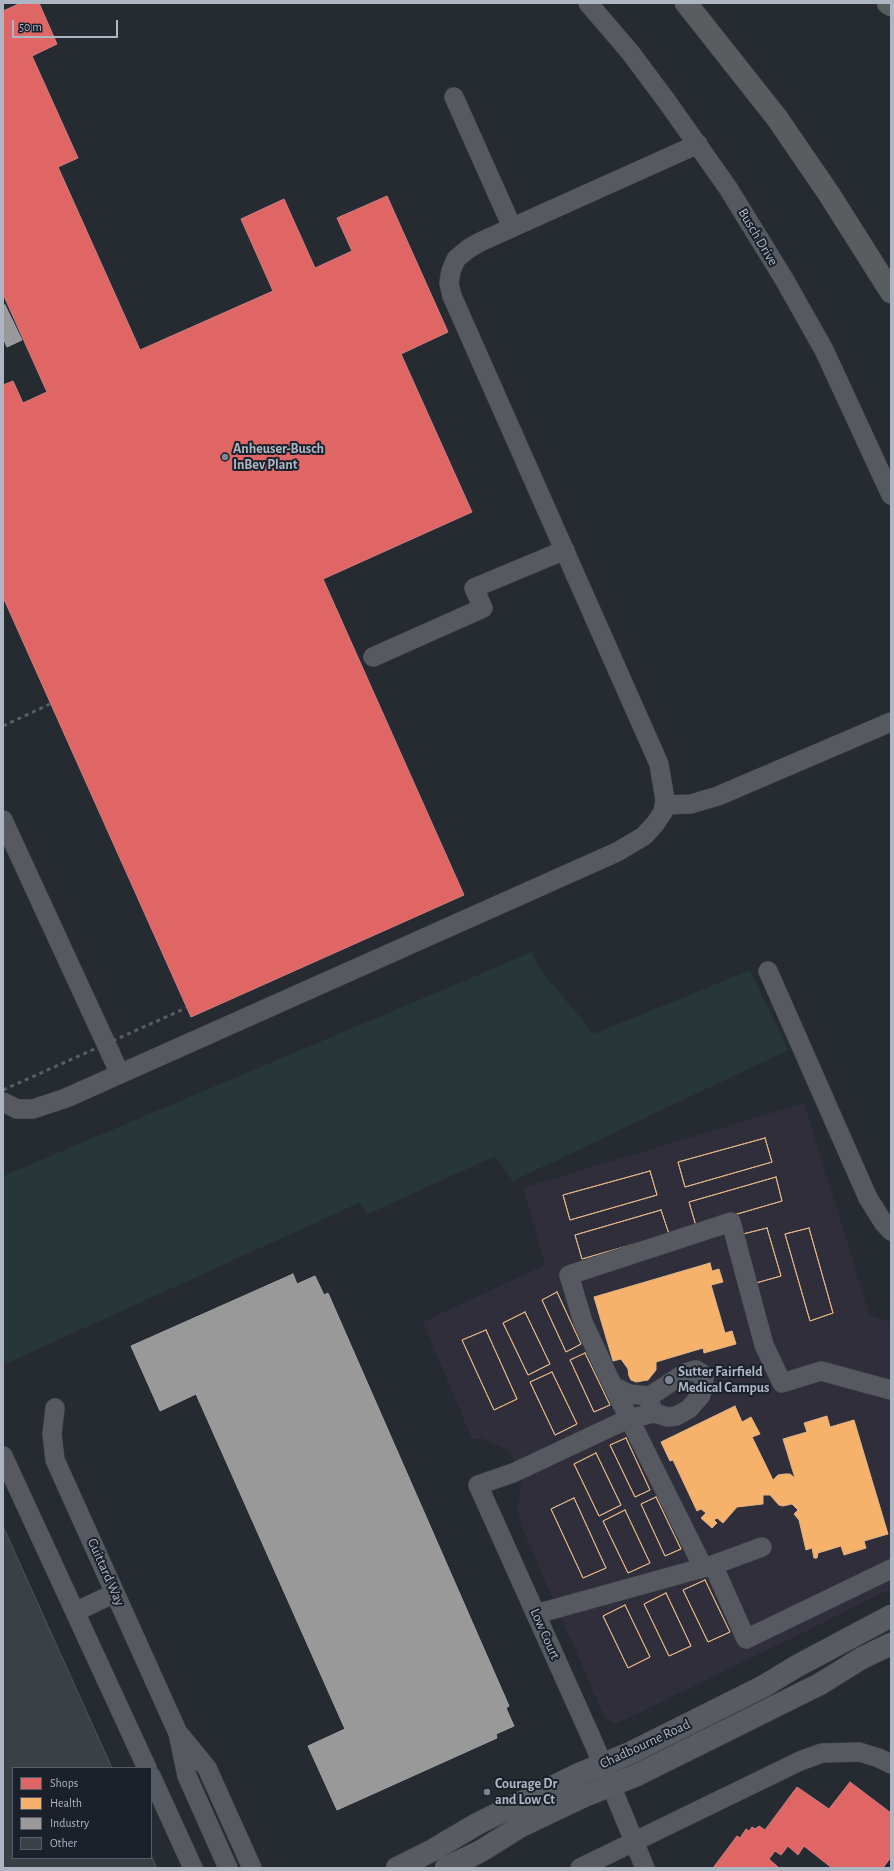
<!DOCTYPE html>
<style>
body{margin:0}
#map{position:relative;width:894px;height:1871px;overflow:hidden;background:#262b32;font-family:"Alegreya Sans",sans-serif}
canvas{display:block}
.frame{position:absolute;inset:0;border:4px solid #afb6c3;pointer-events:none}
.legend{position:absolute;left:12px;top:1767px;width:140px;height:92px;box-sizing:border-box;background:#1a212b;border:1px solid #565d68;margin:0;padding:5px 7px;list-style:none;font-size:12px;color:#afb6c3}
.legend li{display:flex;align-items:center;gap:8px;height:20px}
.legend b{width:20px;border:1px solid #565d68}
.scale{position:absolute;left:12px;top:20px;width:106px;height:18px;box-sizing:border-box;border:2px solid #afb6c3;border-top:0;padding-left:5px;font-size:12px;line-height:14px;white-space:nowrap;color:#afb6c3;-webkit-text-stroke:3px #1a212b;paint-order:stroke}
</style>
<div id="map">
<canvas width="894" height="1871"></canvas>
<div class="frame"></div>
<ul class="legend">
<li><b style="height:11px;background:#e06666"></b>Shops</li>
<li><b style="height:11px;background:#f6b26b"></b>Health</li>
<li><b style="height:11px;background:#999"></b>Industry</li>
<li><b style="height:11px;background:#3b4046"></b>Other</li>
</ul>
<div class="scale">50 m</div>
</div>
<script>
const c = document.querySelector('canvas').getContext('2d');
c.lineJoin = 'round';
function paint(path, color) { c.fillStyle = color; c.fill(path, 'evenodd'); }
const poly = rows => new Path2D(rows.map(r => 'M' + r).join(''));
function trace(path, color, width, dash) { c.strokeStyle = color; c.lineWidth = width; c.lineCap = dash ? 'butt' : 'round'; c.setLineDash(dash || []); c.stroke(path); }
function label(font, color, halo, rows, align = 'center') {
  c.font = font + ' "Alegreya Sans",sans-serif'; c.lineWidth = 4; c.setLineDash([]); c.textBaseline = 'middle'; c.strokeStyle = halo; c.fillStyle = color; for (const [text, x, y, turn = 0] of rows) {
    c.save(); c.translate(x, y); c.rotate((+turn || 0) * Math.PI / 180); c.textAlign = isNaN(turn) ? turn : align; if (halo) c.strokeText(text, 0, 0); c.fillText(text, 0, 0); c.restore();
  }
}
paint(poly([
 [804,1103,870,1315,891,1322,891,1589,629,1718,614,1724,605,1718,522,1527,518,1513,518,1500,522,1485,511,1452,481,1438,472,1439,423,1322,545,1265,523,1188]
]), '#302e3a');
paint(poly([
 [532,952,539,968,594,1034,750,970,788,1050,513,1181,495,1156,368,1214,359,1203,3,1365,3,1176]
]), '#273638');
const shops = poly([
 [21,3,39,3,57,44,32,56,78,158,58,167,140,350,273,291,241,219,284,199,315,268,352,251,337,218,387,196,448,332,401,354,472,512,323,579,464,895,191,1017,3,597,3,385,13,381,23,403,47,392,3,294,3,11,21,3],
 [850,1782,891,1813,891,1857,883,1868,832,1868,804,1846,798,1855,788,1846,781,1855,775,1851,769,1859,778,1867,777,1868,713,1868,737,1836,740,1838,746,1829,749,1831,752,1827,755,1829,759,1826,765,1830,797,1787,829,1809,850,1782]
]);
paint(shops, '#e06666');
trace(shops, '#d17e82', 1);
const health = poly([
 [765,1138,772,1162,685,1187,678,1162,765,1138],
 [765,1138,772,1162,685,1187,678,1162,765,1138],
 [650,1171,657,1195,570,1220,563,1195,650,1171],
 [650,1171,657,1195,570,1220,563,1195,650,1171],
 [776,1177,782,1201,696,1226,689,1202,776,1177],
 [776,1177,782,1201,696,1226,689,1202,776,1177],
 [661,1210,669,1234,582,1259,575,1235,661,1210],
 [661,1210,669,1234,582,1259,575,1235,661,1210],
 [767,1228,781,1276,756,1283,743,1234,767,1228],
 [767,1228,781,1276,756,1283,743,1234,767,1228],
 [809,1228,833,1313,810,1321,785,1234,809,1228],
 [809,1228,833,1313,810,1321,785,1234,809,1228],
 [710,1263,712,1271,719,1269,723,1282,711,1285,725,1333,732,1331,736,1344,704,1353,703,1348,656,1362,656,1370,648,1380,636,1382,631,1380,629,1376,628,1369,621,1359,613,1361,594,1297,710,1263],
 [557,1292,581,1344,566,1352,542,1300,557,1292],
 [557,1292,581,1344,566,1352,542,1300,557,1292],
 [525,1312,550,1364,528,1375,503,1323,525,1312],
 [525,1312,550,1364,528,1375,503,1323,525,1312],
 [486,1330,517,1399,494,1410,462,1340,486,1330],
 [486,1330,517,1399,494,1410,462,1340,486,1330],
 [585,1353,610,1405,594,1412,570,1360,585,1353],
 [585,1353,610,1405,594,1412,570,1360,585,1353],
 [552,1372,577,1424,555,1435,530,1382,552,1372],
 [552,1372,577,1424,555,1435,530,1382,552,1372],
 [735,1406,742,1422,751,1417,760,1434,752,1437,773,1480,778,1475,785,1474,790,1474,795,1478,783,1439,807,1432,804,1423,827,1416,830,1427,854,1420,888,1534,864,1541,866,1548,844,1555,841,1546,818,1553,817,1558,814,1558,812,1548,806,1550,799,1520,794,1514,798,1510,792,1504,783,1506,779,1505,770,1495,763,1495,763,1504,737,1507,723,1523,717,1518,714,1520,717,1523,712,1528,701,1518,706,1513,701,1509,697,1511,673,1460,670,1461,661,1442,735,1406],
 [626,1438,650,1490,635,1497,610,1445,626,1438],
 [626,1438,650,1490,635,1497,610,1445,626,1438],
 [596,1453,621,1505,599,1516,574,1464,596,1453],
 [596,1453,621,1505,599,1516,574,1464,596,1453],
 [656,1497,681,1549,665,1556,641,1504,656,1497],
 [656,1497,681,1549,665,1556,641,1504,656,1497],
 [574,1498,606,1568,583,1578,551,1509,574,1498],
 [574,1498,606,1568,583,1578,551,1509,574,1498],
 [625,1510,650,1563,628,1573,603,1521,625,1510],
 [625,1510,650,1563,628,1573,603,1521,625,1510],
 [705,1580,730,1632,708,1642,683,1590,705,1580],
 [705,1580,730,1632,708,1642,683,1590,705,1580],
 [666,1593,691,1646,669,1656,644,1604,666,1593],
 [666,1593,691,1646,669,1656,644,1604,666,1593],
 [625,1605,650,1657,628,1668,603,1616,625,1605],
 [625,1605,650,1657,628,1668,603,1616,625,1605]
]);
paint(health, '#f6b26b');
trace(health, '#e1b385', 1);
const industry = poly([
 [5,305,22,340,7,347,3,338,3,306,5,305],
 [293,1274,297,1284,315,1276,324,1295,328,1293,509,1706,506,1708,514,1726,496,1734,497,1738,337,1810,308,1746,345,1729,196,1394,160,1411,131,1346,293,1274]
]);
paint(industry, '#999');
trace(industry, '#a0a2a6', 1);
const building = poly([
 [3,1526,112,1768,13,1768,13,1858,151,1858,151,1855,157,1868,3,1868,3,1526]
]);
paint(building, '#3b4046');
trace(building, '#4e5259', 1);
const minor = poly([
 [588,3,630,52,668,103,728,188,784,279,824,350,891,495],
 [454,97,512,227],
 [373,657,483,608,474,588,565,550],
 [664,805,691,804,718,796,891,722],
 [3,820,120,1074],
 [768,971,868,1198,883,1222,891,1231],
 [3,1102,17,1109,33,1109,66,1098,617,852,644,836,655,824,663,812,665,800,659,764,452,296,449,283,451,271,456,259,468,249,480,242,698,144],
 [613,1386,629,1394,650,1396,685,1373,696,1370,701,1373,704,1379,701,1395,689,1409,676,1416,668,1417,654,1413,650,1403,650,1396],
 [55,1408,52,1434,55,1460,178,1733,187,1776,228,1868],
 [3,1456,147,1768],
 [713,1565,762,1547],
 [703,1567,608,1376,583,1322,569,1275,731,1222,764,1345,782,1383,821,1371,891,1390],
 [75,1612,115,1593],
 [536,1614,713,1565,746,1639,891,1569],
 [180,1735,207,1768,252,1868],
 [151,1776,193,1868],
 [580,1868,800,1761,822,1753,859,1752,879,1758,891,1764],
 [645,1868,594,1744,478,1485,513,1473,628,1419,654,1413]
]);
const major = poly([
 [397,1868,433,1850,477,1824,497,1814,579,1774,628,1754,764,1686,797,1666,891,1616],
 [446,1868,481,1851,521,1826,584,1796,637,1775,820,1684,862,1658,891,1644]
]);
const highway = poly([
 [686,3,777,118,829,194,891,292],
 [888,3,891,5]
]);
trace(minor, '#42454a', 20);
trace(major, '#43474e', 23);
trace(highway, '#43464d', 23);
trace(minor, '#565960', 19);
trace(major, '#585c62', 22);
trace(highway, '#5a5d60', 22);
trace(poly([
 [3,726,50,704],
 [3,1090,186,1008]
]), '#5a5d64', 3, [4, 4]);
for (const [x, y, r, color] of [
 [225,457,4,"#7f8590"],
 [669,1380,5,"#7f8590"],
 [487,1792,4,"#7f8590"]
]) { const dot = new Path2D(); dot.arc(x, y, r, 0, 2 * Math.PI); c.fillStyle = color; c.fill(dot); trace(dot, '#1a212b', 1.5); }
label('14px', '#afb6c3', '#1a212b', [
 ["Busch Drive",758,237,59],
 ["Guittard Way",106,1572,66],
 ["Low Court",545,1634,66],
 ["Chadbourne Road",645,1744,-25]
]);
label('bold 14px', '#afb6c3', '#1a212b', [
 ["Anheuser-Busch",233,449],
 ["InBev Plant",233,465],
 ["Sutter Fairfield",678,1372],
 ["Medical Campus",678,1388],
 ["Courage Dr",495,1784],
 ["and Low Ct",495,1800]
], 'left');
</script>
